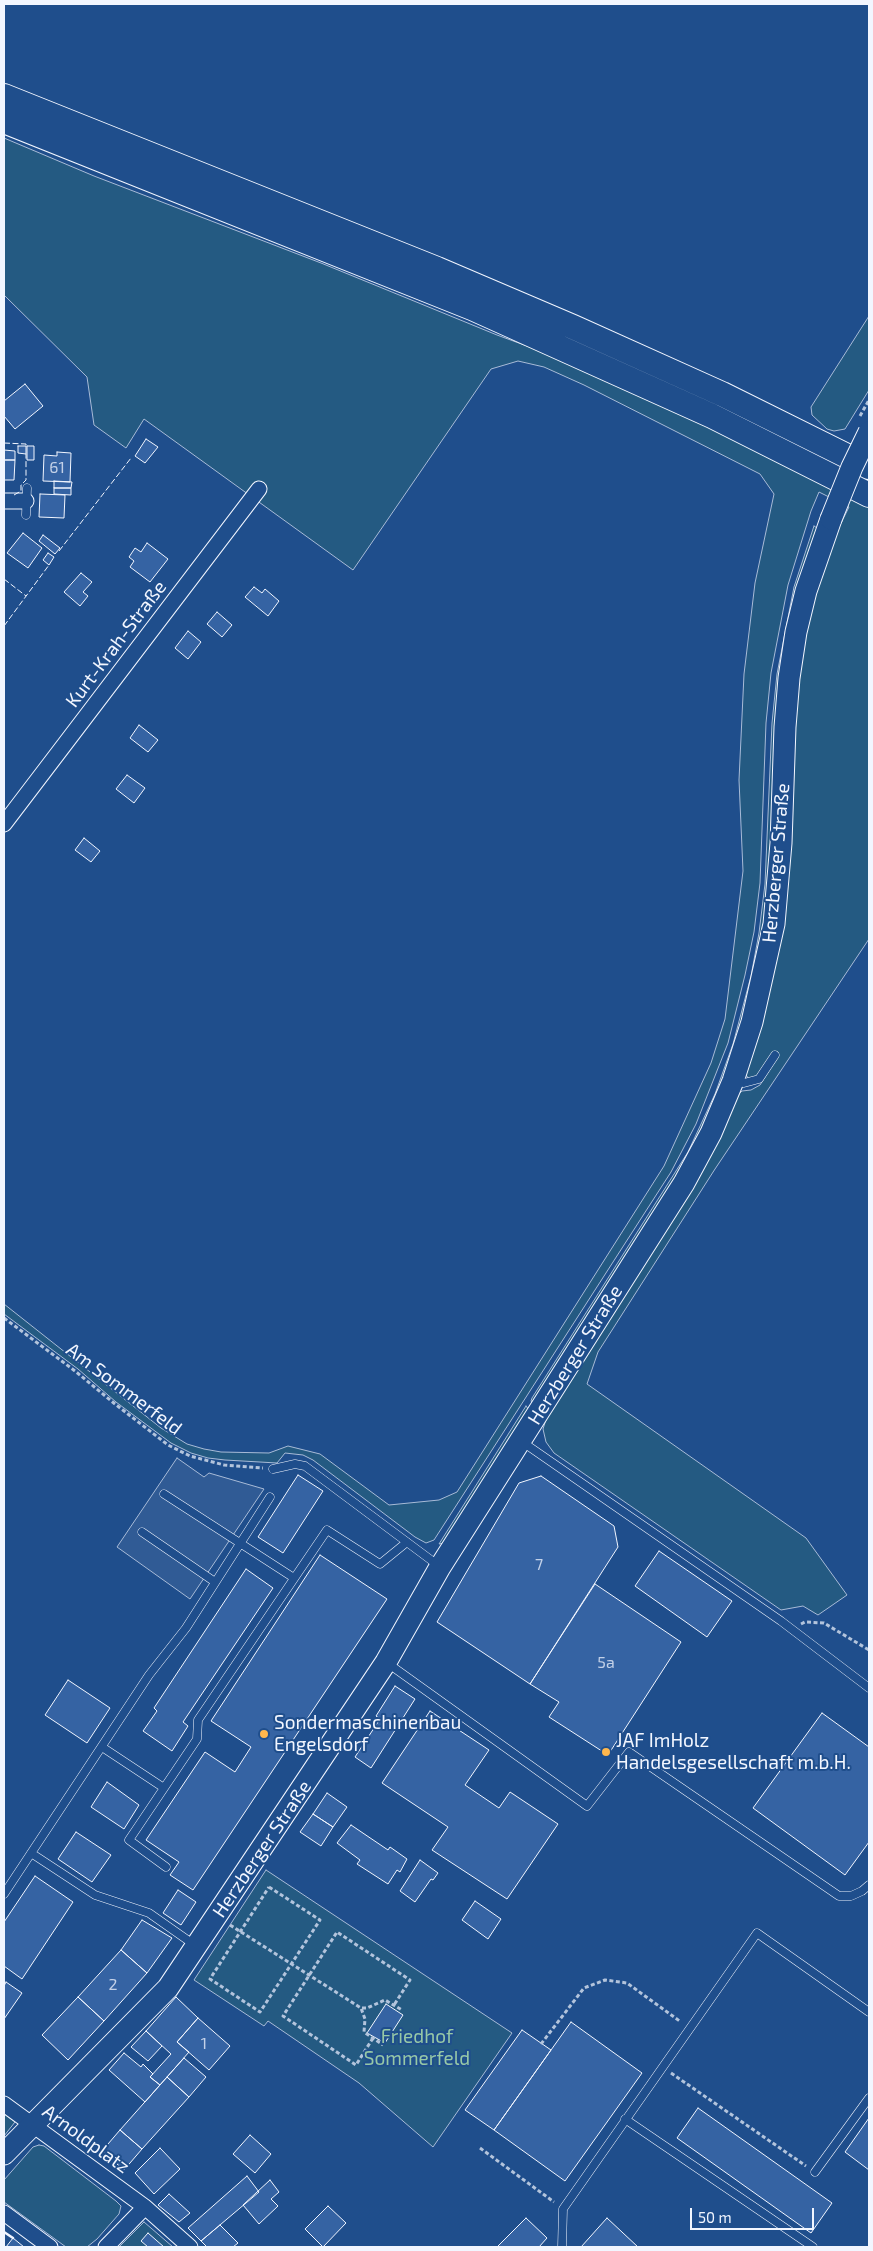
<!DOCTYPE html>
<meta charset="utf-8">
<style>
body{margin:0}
#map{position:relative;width:873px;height:2251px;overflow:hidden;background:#1f4e8c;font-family:"Exo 2",sans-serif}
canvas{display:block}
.frame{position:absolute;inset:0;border:5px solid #f2f6ff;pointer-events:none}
.scale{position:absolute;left:690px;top:2208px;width:124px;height:22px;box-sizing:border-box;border:2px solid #f2f6ff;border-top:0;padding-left:6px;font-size:15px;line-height:18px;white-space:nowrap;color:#f2f6ff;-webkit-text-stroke:4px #1f4e8c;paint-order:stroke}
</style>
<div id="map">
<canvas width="873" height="2251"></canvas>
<div class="frame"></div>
<div class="scale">50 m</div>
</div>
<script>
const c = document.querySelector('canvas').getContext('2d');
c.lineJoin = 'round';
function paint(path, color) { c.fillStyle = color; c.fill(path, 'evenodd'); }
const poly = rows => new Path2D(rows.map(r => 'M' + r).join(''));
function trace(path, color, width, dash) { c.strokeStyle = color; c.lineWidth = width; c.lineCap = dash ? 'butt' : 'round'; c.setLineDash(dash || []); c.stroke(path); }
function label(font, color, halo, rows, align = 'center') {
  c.font = font + ' "Exo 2",sans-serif'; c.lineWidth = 4; c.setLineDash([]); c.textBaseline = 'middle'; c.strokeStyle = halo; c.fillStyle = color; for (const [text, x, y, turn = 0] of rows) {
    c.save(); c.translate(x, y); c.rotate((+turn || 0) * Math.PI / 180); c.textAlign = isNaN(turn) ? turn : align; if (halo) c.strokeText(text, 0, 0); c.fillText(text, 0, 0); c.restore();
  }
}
const green = poly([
 [4,138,94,176,321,263,497,335,565,360,697,420,869,506,869,939,715,1169,598,1352,587,1384,806,1538,847,1595,818,1615,803,1606,781,1610,554,1453,546,1442,543,1429,548,1413,738,1095,742,1091,751,1090,760,1085,779,1055,773,1052,760,1073,755,1077,749,1079,746,1075,745,1068,805,634,835,524,840,525,849,507,819,492,811,511,788,585,771,673,766,723,760,883,754,932,745,975,728,1043,696,1124,671,1172,434,1540,426,1543,415,1537,313,1460,303,1455,285,1453,277,1463,225,1460,208,1458,191,1453,171,1443,116,1402,78,1369,4,1314,4,1304,161,1428,187,1444,204,1449,221,1452,269,1453,288,1446,320,1454,389,1505,439,1500,457,1492,664,1166,711,1063,725,1019,743,871,739,780,744,674,755,583,774,494,760,474,584,385,544,367,518,361,491,369,353,570,144,419,126,448,94,425,87,377,4,295,4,138],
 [869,316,869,390,845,429,834,431,827,429,812,415,811,407,869,316],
 [814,526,817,528,772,844,763,935,755,977,719,1096,679,1178,533,1404,531,1401,532,1398,688,1152,715,1094,733,1044,751,976,759,933,765,884,772,723,777,674,794,587,814,526],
 [526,1406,529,1410,444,1543,439,1544,526,1406],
 [266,1870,512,2033,433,2147,359,2083,268,2021,264,2026,194,1980,266,1870],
 [4,2114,15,2122,4,2136,4,2114],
 [39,2145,44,2146,116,2201,121,2206,119,2214,97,2239,87,2247,66,2247,4,2202,4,2180,33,2147,39,2145],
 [144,2222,173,2247,119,2247,144,2222]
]);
paint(green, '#245a82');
trace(green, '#a8bbd7', 1);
const parking = poly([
 [177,1458,204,1477,209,1473,264,1489,190,1599,117,1547,177,1458]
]);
paint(parking, '#305b95');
trace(parking, '#a8bbd7', 1);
const building = poly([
 [25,384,43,406,15,429,4,416,4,401,25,384],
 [146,439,158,447,145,463,135,456,146,439],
 [18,446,26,446,26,454,18,453,18,446],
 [27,446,34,446,34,460,27,460,27,446],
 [4,450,15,451,15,460,4,460,4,450],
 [57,452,71,453,70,482,43,481,44,455,57,456,57,452],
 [4,460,15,460,14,480,4,480,4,460],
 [54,481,72,482,71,488,54,488,54,481],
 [54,488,71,488,71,495,54,494,54,488],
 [40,494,65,495,64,518,39,517,40,494],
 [23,533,42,548,28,568,7,553,23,533],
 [43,535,60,548,55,554,39,541,43,535],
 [147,543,168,559,150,582,130,567,134,561,129,557,135,548,141,552,147,543],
 [48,553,54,557,49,565,43,560,48,553],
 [81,573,92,582,83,592,88,596,80,606,64,592,81,573],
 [254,587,262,593,265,589,279,601,268,616,245,597,254,587],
 [217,612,232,625,222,637,207,624,217,612],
 [188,631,201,642,188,659,175,648,188,631],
 [139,725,158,740,148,752,130,738,139,725],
 [127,775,145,788,134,803,116,789,127,775],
 [84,838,100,851,91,862,75,850,84,838],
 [298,1475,323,1491,283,1553,258,1537,298,1475],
 [541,1476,614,1526,618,1547,530,1684,437,1622,519,1483,541,1476],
 [659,1551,732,1601,707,1637,635,1586,659,1551],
 [320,1555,387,1599,193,1890,170,1875,179,1862,146,1840,205,1752,235,1772,251,1747,211,1721,320,1555],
 [246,1569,273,1588,183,1722,188,1726,172,1751,143,1731,157,1711,154,1708,246,1569],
 [595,1584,681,1642,608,1755,549,1717,559,1702,530,1684,595,1584],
 [68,1680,110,1708,87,1743,45,1715,68,1680],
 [395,1686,415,1699,371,1768,355,1757,380,1719,376,1716,395,1686],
 [430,1711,489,1750,465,1785,499,1808,510,1792,558,1824,507,1899,432,1850,448,1827,382,1783,430,1711],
 [822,1713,869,1747,869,1842,845,1875,753,1808,822,1713],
 [107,1782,139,1805,124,1829,91,1807,107,1782],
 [327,1793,347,1807,333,1827,313,1814,327,1793],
 [313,1814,333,1827,321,1846,300,1832,313,1814],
 [351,1825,388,1850,390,1847,407,1859,400,1872,397,1870,388,1884,357,1864,360,1860,337,1843,351,1825],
 [76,1832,111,1855,92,1882,58,1859,76,1832],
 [420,1860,438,1873,433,1880,431,1879,415,1902,400,1891,420,1860],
 [35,1876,73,1902,22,1979,4,1966,4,1922,35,1876],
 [178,1890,196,1902,181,1925,163,1913,178,1890],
 [475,1901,501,1919,488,1939,462,1920,475,1901],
 [142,1920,172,1938,147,1973,121,1950,142,1920],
 [121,1950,147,1973,104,2021,78,1997,121,1950],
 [6,1982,22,1993,4,2019,4,1986,6,1982],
 [78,1997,104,2021,68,2060,42,2035,78,1997],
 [176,1997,198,2018,177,2042,189,2052,160,2085,150,2077,171,2054,146,2031,176,1997],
 [386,2004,403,2015,385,2043,367,2033,386,2004],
 [198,2018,230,2046,209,2070,177,2042,198,2018],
 [571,2022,642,2073,565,2181,494,2130,571,2022],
 [522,2030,551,2050,494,2130,465,2110,522,2030],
 [146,2031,162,2046,148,2061,131,2047,146,2031],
 [124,2053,141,2067,143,2064,153,2074,150,2077,160,2085,145,2102,109,2070,124,2053],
 [184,2058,206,2077,189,2097,167,2077,184,2058],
 [167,2077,189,2097,142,2149,120,2130,167,2077],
 [698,2108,832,2203,811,2233,677,2138,698,2108],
 [869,2118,869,2170,845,2152,869,2118],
 [120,2130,142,2149,124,2170,102,2151,120,2130],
 [250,2135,271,2154,255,2173,233,2154,250,2135],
 [160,2148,180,2169,154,2194,135,2173,160,2148],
 [247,2176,259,2192,201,2241,188,2228,247,2176],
 [270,2180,279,2192,271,2199,278,2206,259,2224,243,2205,270,2180],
 [169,2194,190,2213,179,2222,158,2205,169,2194],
 [328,2206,346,2223,323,2247,305,2229,328,2206],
 [526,2218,547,2238,539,2247,497,2247,526,2218],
 [607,2218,638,2247,581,2247,607,2218],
 [220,2225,238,2243,233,2247,207,2247,201,2241,220,2225],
 [148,2233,164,2247,148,2247,141,2241,148,2233],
 [13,2238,24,2247,6,2247,13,2238]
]);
paint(building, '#3563a3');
trace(building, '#f2f6ff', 1);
const lane = poly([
 [26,515,27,488],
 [735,1081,744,1083,759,1079,775,1055],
 [521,1441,781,1621,869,1688],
 [273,1469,295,1464,305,1466,439,1566],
 [164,1494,294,1578],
 [142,1532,215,1582],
 [386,1662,587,1806,629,1752,839,1896,851,1896,862,1891,869,1885],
 [102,1747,164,1788],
 [31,1853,95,1895,149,1913,196,1946],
 [166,1867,129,1840,197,1739,198,1720,327,1530,380,1564,407,1542],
 [4,1894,149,1675,186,1628,270,1497],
 [625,2119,813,2247],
 [815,2172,869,2098],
 [562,2247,563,2209,757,1933,869,2012]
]);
const street = poly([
 [4,501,26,501],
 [4,824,259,489],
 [4,2104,145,2207,190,2247],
 [4,2213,50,2247],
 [106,2247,145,2207]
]);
const secondary = poly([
 [4,2154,168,1988,386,1662,440,1567,684,1183,711,1133,733,1081,752,1022,774,924,781,843,785,727,789,678,796,632,806,591,831,519]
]);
const primary = poly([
 [4,96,437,269,573,327,722,394,869,467],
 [4,121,472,308,712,416,869,495]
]);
trace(lane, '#f2f6ff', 9);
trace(street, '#f2f6ff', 17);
trace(secondary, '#f2f6ff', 23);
trace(primary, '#f2f6ff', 26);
trace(poly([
 [860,416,869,400],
 [4,1318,75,1371,115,1404,168,1445,190,1456,224,1465,263,1468],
 [801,1624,805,1622,824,1623,869,1650],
 [269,1887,320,1920,260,2012,210,1979,269,1887],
 [230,1925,361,2008,365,2019,364,2032,383,2045],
 [362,2008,367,2008,385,2000,402,2010],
 [373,2038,356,2065,283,2016,337,1932,410,1980,394,2005],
 [541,2044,584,1988,605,1980,627,1983,681,2022],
 [671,2073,806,2166],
 [480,2148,554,2202]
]), '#b3c4dc', 3, [4, 2.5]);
trace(lane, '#1f4e8c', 8);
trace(street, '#1f4e8c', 15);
trace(secondary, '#1f4e8c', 21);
trace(primary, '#1f4e8c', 24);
const secondaryBridge = poly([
 [831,519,852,467,869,432]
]);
trace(secondaryBridge, '#f2f6ff', 23, []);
trace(secondaryBridge, '#1f4e8c', 21);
trace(poly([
 [4,443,26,444,26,446],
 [14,495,21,491,21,485,26,480,26,454],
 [59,551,131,458],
 [4,579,26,596],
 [4,626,49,565]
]), '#f2f6ff', 1, [6, 2.5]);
trace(poly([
 [4,2232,13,2238]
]), '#f2f6ff', 2.5);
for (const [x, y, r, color] of [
 [264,1734,5,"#ffb74d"],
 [606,1752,5,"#ffb74d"]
]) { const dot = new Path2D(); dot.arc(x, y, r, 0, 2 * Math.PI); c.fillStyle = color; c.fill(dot); trace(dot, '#1f4e8c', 2); }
label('16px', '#c3d1e8', null, [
 ["61",57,468],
 ["7",539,1565],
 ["5a",606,1663],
 ["2",113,1985],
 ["1",204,2044]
]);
label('19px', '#f2f6ff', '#1f4e8c', [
 ["Kurt-Krah-Straße",116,644,-53],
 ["Herzberger Straße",776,863,-85],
 ["Herzberger Straße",575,1355,-58],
 ["Am Sommerfeld",124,1389,37],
 ["Herzberger Straße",262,1849,-56],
 ["Arnoldplatz",86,2139,36]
]);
label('19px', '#f2f6ff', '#1f4e8c', [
 ["Sondermaschinenbau",274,1723],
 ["Engelsdorf",274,1745],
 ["JAF ImHolz",616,1741],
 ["Handelsgesellschaft m.b.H.",616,1763]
], 'left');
label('19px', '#97c8a6', '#1f4e8c', [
 ["Friedhof",417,2037],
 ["Sommerfeld",417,2059]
]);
</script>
